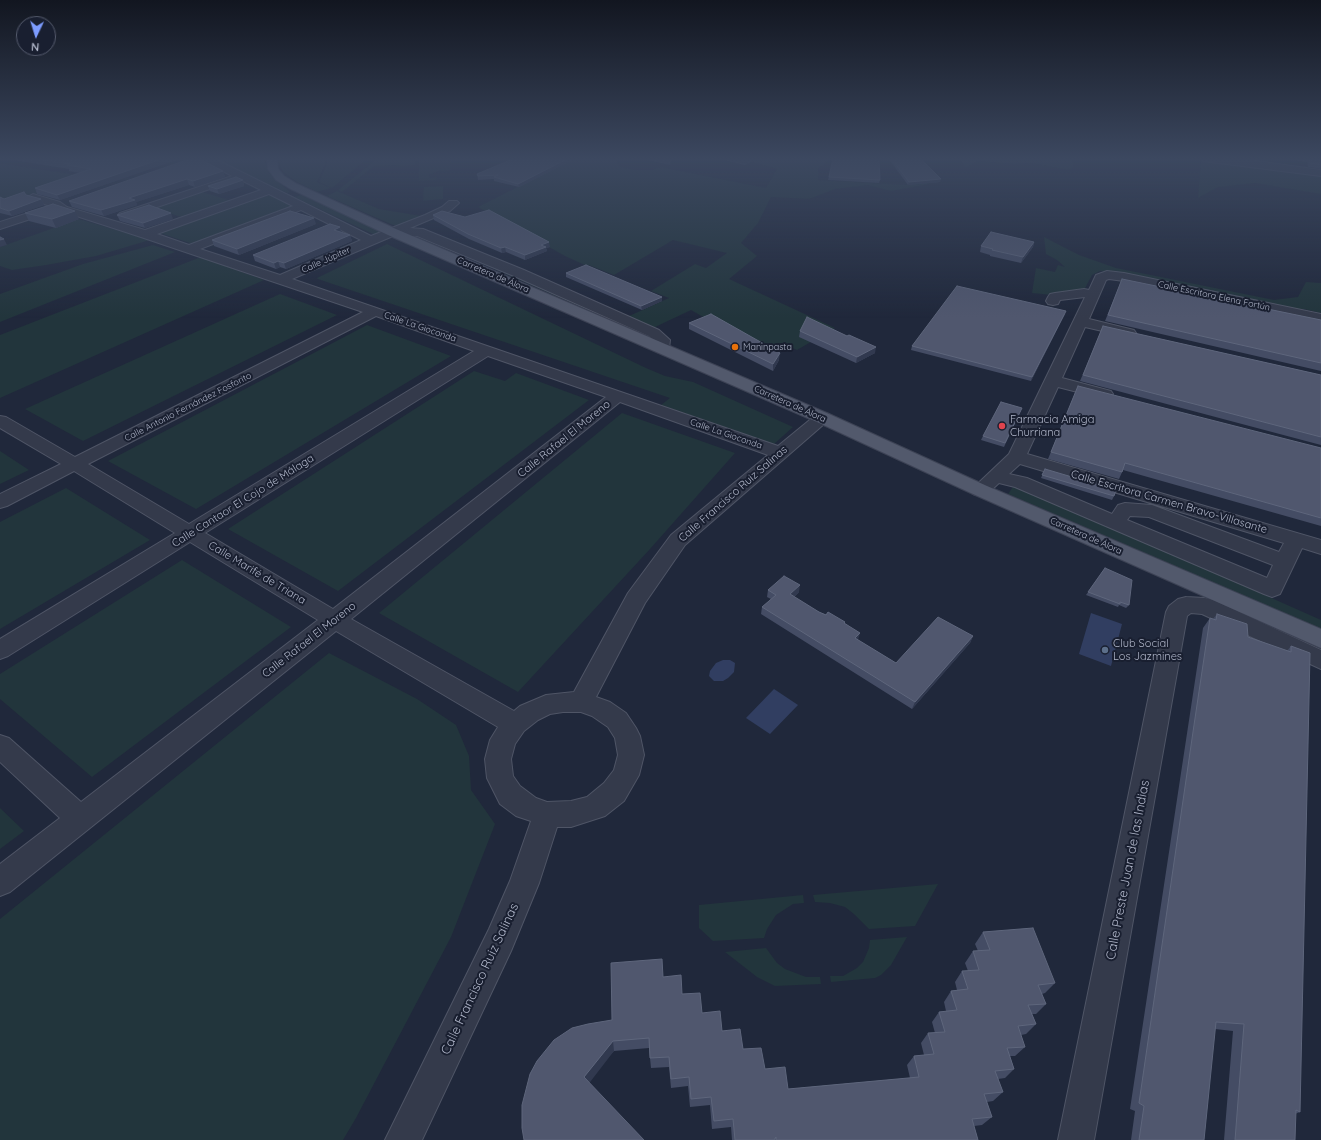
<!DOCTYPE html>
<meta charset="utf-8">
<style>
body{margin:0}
#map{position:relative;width:1321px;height:1140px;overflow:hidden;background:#20283b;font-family:Quicksand,sans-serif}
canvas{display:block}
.north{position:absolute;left:16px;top:16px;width:40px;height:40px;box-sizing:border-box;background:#191f30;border:1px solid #555b6d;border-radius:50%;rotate:184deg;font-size:11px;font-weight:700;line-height:16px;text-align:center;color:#afb5c8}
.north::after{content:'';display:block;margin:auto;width:14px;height:18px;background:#7d9cff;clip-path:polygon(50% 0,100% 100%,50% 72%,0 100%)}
</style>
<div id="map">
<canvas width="1321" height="1140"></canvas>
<div class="north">N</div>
</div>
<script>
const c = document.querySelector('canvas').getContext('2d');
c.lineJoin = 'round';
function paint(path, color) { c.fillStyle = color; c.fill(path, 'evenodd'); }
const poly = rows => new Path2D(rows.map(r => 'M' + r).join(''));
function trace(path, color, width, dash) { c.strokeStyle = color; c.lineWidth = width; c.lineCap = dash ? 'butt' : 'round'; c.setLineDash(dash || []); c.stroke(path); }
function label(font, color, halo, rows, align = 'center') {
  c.font = font + ' Quicksand,sans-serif'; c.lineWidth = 4; c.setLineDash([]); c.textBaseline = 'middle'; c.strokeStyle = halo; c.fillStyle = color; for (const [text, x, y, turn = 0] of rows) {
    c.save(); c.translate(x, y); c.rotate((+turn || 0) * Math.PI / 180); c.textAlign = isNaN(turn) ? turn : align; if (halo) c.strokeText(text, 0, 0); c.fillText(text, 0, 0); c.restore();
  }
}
paint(poly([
 [264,158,269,173,290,192,287,193,224,163,210,159],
 [279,158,325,158,325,165,317,182,331,188,317,192,297,182,283,172,278,160],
 [326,158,368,158,332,188,319,182,327,164],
 [378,158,413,158,416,165,374,166,342,192,338,190],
 [417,158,451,158,450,170,438,171,429,175,430,178,436,177,437,180,419,181,419,161],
 [575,158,617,158,617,163,620,167,635,170,653,170,660,167,766,188,777,169,737,158,831,158,818,169,818,180,908,185,940,182,891,191,868,185,835,189,809,199,771,197,758,223,741,243,757,256,729,279,835,328,797,350,782,343,765,352,691,310,653,328,627,317,669,298,651,291,695,264,706,268,727,253,673,240,614,275,589,265,587,266,565,256,478,207],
 [958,158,1069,158,1073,163,1073,167,1069,170,1031,163,1014,164,979,161,975,162,966,168],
 [1201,160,1238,163,1321,175,1321,194,1255,183,1218,187,1198,198],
 [0,163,88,177,0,206],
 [443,186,443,199,423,201,424,187],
 [337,191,379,209,427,217,403,226,393,225,327,196],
 [202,192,232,201,184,218,154,208],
 [301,195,384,231,377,235,373,234,294,197],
 [264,196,273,196,294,206,193,244,160,233],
 [79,219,150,240,96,256,46,265,12,270,0,266,0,247],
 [412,233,418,234,653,336,652,338],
 [1044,237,1079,255,1116,268,1274,300,1298,297,1306,282,1321,283,1321,313,1304,309,1296,309,1115,272,1100,271,1092,275,1084,290,1052,295,1032,293,1036,268,1055,272,1058,265,1065,267,1057,260,1046,254],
 [387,244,646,368,665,376,693,382,793,427,774,444,661,405,670,398,318,279,317,278],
 [153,245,175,252,0,322,0,294,83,264],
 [201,257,264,280,0,398,0,335],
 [280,294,337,315,83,441,25,409],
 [367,325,451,356,196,509,108,461],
 [474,371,505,381,516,373,589,400,338,591,228,529],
 [622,413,735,453,650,549,518,692,379,613],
 [0,451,29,470,0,484],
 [1015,484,1321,620,1321,629,1008,494],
 [66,488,150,540,0,629,0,522],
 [182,560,291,627,92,777,0,699,0,674],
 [329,653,417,699,456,725,469,756,471,790,495,824,451,937,356,1118,343,1140,0,1140,0,919],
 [0,808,24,831,0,849],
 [938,884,915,926,869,929,854,914,845,907,830,903,815,902,813,895],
 [803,895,804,903,793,904,776,915,767,929,764,938,713,941,699,928,699,905],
 [907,937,891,965,881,975,875,978,831,982,830,976,843,976,857,968,863,962,869,948,870,940],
 [766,948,777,963,785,969,806,977,820,977,821,984,775,986,757,977,725,952]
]), '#22353c');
paint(poly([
 [1091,613,1122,624,1111,666,1079,654],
 [723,660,730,660,735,663,734,672,728,678,723,681,714,681,709,676,710,671,716,663],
 [774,689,798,705,770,734,746,718]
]), '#313e61');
const minor = poly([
 [199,158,213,158,371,236,425,215,442,207,449,201,457,201,459,203,450,211,410,228,423,229,524,270,659,330,670,340,669,349,667,352,662,353,657,352,655,349,655,341,649,336,514,276,417,236,393,236,292,279,778,446,817,414,823,413,829,414,831,418,685,545,645,603,596,697,610,702,626,713,636,728,640,736,644,755,639,775,624,801,605,816,571,827,557,827,539,883,511,951,422,1140,385,1140,489,929,510,881,531,821,516,816,500,804,487,778,485,759,490,740,498,727,336,631,10,892,0,896,0,864,60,818,0,762,0,735,9,738,81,802,318,620,190,542,8,656,0,659,0,639,175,533,74,471,7,506,0,508,0,494,61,464,0,428,0,416,6,417,75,457,363,312,141,237,58,210,0,229,0,222,50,206,29,199,28,197,33,194,60,202,67,207,145,230,261,190,239,179,128,217,120,217,118,215,120,213,232,176,199,158],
 [269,194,293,206,189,245,157,234,269,194],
 [301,210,361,240,280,275,200,249,301,210],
 [376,316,474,351,189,524,88,464,376,316],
 [488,356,606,397,333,609,205,533,488,356],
 [620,402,768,455,671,535,628,593,574,692,546,695,520,706,514,711,351,619,620,402],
 [563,712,581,712,592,716,608,727,615,738,618,755,614,770,604,783,587,797,571,801,547,802,536,798,520,786,513,776,511,759,515,744,524,731,538,720,550,714,563,712],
 [726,158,747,158,750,161,745,164,728,160,726,158],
 [1198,158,1236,158,1321,170,1321,176,1203,161,1198,158],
 [1107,271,1124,273,1321,314,1321,322,1124,281,1109,279,1106,280,1089,319,1134,330,1136,333,1134,336,1129,337,1085,327,1062,378,1111,391,1113,394,1111,397,1105,399,1058,387,1027,454,1321,540,1321,554,1302,548,1280,594,1272,597,1264,594,1015,487,999,483,987,494,980,496,973,494,971,490,1009,454,1085,297,1060,300,1058,304,1053,305,1048,304,1046,301,1048,297,1050,294,1055,293,1084,289,1089,290,1096,275,1107,271],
 [1020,464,1284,543,1279,552,1152,505,1125,503,1118,505,1112,514,1027,478,1009,474,1020,464],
 [1130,516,1149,517,1273,565,1267,578,1127,520,1130,516],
 [1186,597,1205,598,1213,600,1321,650,1321,669,1202,614,1191,613,1187,616,1094,1140,1058,1140,1166,612,1169,606,1178,599,1186,597]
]);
const major = poly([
 [267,158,277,158,278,169,284,176,297,184,396,229,829,414,987,486,1321,629,1321,648,973,494,817,422,388,235,289,188,276,180,268,169,267,158]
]);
trace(minor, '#4f5566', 2);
trace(major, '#3d4355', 2);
paint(minor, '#343a4b');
paint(major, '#52596c');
paint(poly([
 [0,158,182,158,60,200,37,194,35,188,80,173,69,171,69,169],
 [515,158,576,158,519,187,494,181,494,179,478,180,477,174],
 [638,158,671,158,670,165],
 [833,158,880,180,879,183,828,180],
 [888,158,920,158,940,182,908,185],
 [1259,158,1273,158,1272,160],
 [1276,158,1321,158,1321,169,1308,167,1307,162],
 [223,171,225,177,195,187,189,185,136,202,137,205,104,216,72,207,69,201],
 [243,180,244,186,219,194,210,191,208,186],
 [26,195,41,199,44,205,12,216,0,213,0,197,4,199],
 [25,213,79,219,56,228,29,221],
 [117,215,173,219,145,228,120,221],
 [433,215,550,247,546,248,547,251,525,260,506,252,502,253,469,239,434,220],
 [316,224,239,255,214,246,212,240],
 [340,227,341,232,350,235,352,241,286,269,280,267,276,269,255,261,253,255],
 [1034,242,1033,247,1021,263,990,256,990,255,980,252,981,246],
 [566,273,662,297,662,301,642,310,566,277],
 [1122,279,1321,320,1321,371,1105,321],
 [1065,314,1031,381,911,350,912,346],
 [689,323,779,360,773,371,689,329],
 [1103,326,1321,375,1321,445,1080,381],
 [800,331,875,353,856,363,799,337],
 [1075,393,1321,448,1321,526,1123,470,1119,479,1048,459],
 [1022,408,1004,447,981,440,983,436],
 [1045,469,1114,496,1112,500,1041,478],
 [1105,568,1129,605,1126,608,1119,605,1118,607,1086,595],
 [768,590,799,592,794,597,819,612,845,622,845,624,858,640,896,663,973,636,970,643,912,709,761,614,762,607,771,599,767,597],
 [1217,614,1248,637,1287,651,1291,646,1300,1112,1295,1114,1295,1140,1224,1140,1233,1031,1215,1029,1204,1140,1131,1140,1135,1111,1130,1109,1203,628,1210,618,1213,619],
 [983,932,1055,983,1045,993,1042,994,1046,1004,1036,1014,1032,1014,1036,1024,1026,1034,1021,1035,1025,1047,1015,1056,1010,1056,1014,1069,1005,1078,998,1079,1003,1092,993,1101,987,1102,992,1117,982,1125,974,1126,978,1140,732,1140,731,1127,712,1129,710,1105,690,1107,688,1086,671,1088,669,1067,651,1068,649,1048,614,1051,524,1140,612,1020,663,977,702,1013,765,1069,788,1089,910,1078,907,1065,914,1056,924,1055,921,1043,928,1033,935,1033,932,1022,939,1012,946,1011,944,1002,951,991,957,990,955,982,962,971,968,971,965,963,973,951,978,951,975,944]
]), '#444c64');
paint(poly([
 [164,158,182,158,60,200,57,195],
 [569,158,576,158,519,187,518,184],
 [223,171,225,177,195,187,193,181],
 [187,179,189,185,136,202,137,205,104,216,101,210,129,198],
 [941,179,940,182,908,185,909,182],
 [243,180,244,186,219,194,217,189],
 [41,199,44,205,12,216,9,211],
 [75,211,79,219,56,228,52,219],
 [171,213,173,219,145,228,143,223],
 [314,218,316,224,239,255,237,249],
 [340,227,341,233,334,230],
 [350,235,352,241,286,269,284,263],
 [4,239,7,245,0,247,0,240],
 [549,242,550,247,546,248,547,251,525,260,525,255,541,245],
 [1034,242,1033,247,1021,263,1023,257],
 [505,247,506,252,502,253,501,248],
 [278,261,280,267,276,269,274,263],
 [662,297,662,301,642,310,641,306],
 [1066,311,1065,314,1031,381,1032,377],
 [876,347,875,353,856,363,857,357],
 [780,353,779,360,773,371,773,364],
 [800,585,799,592,789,601,790,594],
 [860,633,858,640,855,638],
 [973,636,970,643,912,709,915,702],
 [613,1041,614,1051,587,1086,584,1077]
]), '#31394f');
const building = poly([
 [31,158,164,158,57,195,35,188,91,169,67,165,70,164,31,158],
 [192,158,197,158,223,171,193,181,187,179,129,198,135,200,101,210,69,201,192,158],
 [515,158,569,158,518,184,494,177,498,175,478,176,477,174,515,158],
 [662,158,670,158,670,160,662,158],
 [833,158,879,158,880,180,829,177,833,158],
 [891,158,920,158,941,179,909,182,891,158],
 [1307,158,1321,158,1321,165,1310,163,1309,159,1307,158],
 [236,177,243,180,217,189,208,186,236,177],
 [24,192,26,195,41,199,9,211,0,208,0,197,4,199,24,192],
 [53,204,75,211,52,219,25,213,53,204],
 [149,205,171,213,143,223,117,215,149,205],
 [489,210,549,242,541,245,546,247,525,255,505,247,501,248,468,234,433,215,442,211,465,217,489,210],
 [290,211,314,218,237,249,212,240,290,211],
 [330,224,340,227,334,230,350,235,284,263,278,261,274,263,253,255,330,224],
 [991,232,1034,242,1023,257,992,250,993,249,981,246,991,232],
 [0,237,4,239,0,240,0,237],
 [586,265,662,297,641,306,566,273,586,265],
 [1122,279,1321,320,1321,363,1108,315,1122,279],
 [957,286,1066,311,1032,377,912,346,957,286],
 [711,314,780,353,773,364,689,323,711,314],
 [807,317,847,336,849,335,876,347,857,357,800,331,807,317],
 [1103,326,1321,375,1321,437,1083,375,1103,326],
 [1078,386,1321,448,1321,518,1125,463,1122,472,1051,452,1078,386],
 [1001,402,1022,408,1005,443,983,436,1001,402],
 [1045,469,1116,490,1114,496,1042,475,1045,469],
 [1105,568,1132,580,1129,605,1120,602,1120,604,1088,592,1105,568],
 [784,576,800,585,790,594,819,612,826,615,828,612,845,622,844,623,860,633,855,638,896,663,938,617,973,636,915,702,762,607,776,595,768,590,784,576],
 [1217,614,1247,624,1248,637,1291,652,1291,646,1310,653,1300,1112,1296,1110,1295,1140,1235,1140,1244,1024,1216,1022,1204,1140,1139,1140,1144,1106,1139,1103,1194,725,1210,618,1216,620,1217,614],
 [1033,928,1055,983,1038,985,1046,1004,1028,1005,1036,1024,1018,1026,1025,1047,1007,1048,1014,1069,995,1071,1003,1092,984,1094,992,1117,972,1119,978,1140,776,1140,776,1137,774,1140,735,1140,733,1119,714,1121,711,1097,691,1099,689,1077,671,1079,669,1057,650,1058,649,1038,613,1041,584,1077,644,1140,524,1140,522,1128,522,1105,530,1074,537,1061,554,1040,572,1028,588,1024,612,1020,611,963,662,959,663,977,681,975,682,994,700,993,702,1013,720,1011,722,1031,740,1029,743,1049,761,1048,765,1069,785,1067,788,1089,919,1077,914,1056,934,1054,928,1033,945,1032,939,1012,957,1010,951,991,968,989,962,971,979,970,973,951,990,950,983,932,1033,928]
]);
paint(building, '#50576e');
trace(building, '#5e667c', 1);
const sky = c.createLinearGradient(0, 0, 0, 318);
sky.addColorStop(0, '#121620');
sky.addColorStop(0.5, '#3c4860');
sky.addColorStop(1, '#3c486000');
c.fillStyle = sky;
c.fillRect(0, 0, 1321, 318);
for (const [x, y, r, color] of [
 [735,347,4,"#e8710a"],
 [1002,426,4,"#e0444e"],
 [1105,650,4,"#5c6f8a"]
]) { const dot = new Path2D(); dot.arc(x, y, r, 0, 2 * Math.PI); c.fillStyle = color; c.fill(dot); trace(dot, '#191f30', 1.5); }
label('9px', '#afb5c8', '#191f30', [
 ["Calle Júpiter",326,260,-24],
 ["Carretera de Álora",493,275,23],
 ["Calle Escritora Elena Fortún",1214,296,12],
 ["Calle La Gioconda",420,327,19],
 ["Carretera de Álora",790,404,24],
 ["Calle Antonio Fernández Fosforito",188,407,-27],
 ["Calle La Gioconda",726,434,19],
 ["Carretera de Álora",1086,536,24]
]);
label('9px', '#afb5c8', '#191f30', [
 ["Maninpasta",743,347]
], 'left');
label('11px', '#afb5c8', '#191f30', [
 ["Farmacia Amiga",1010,420],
 ["Churriana",1010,433],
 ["Club Social",1113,644],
 ["Los Jazmines",1113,657]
], 'left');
label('11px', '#afb5c8', '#191f30', [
 ["Calle Rafael El Moreno",564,439,-39],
 ["Calle Francisco Ruiz Salinas",733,494,-41],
 ["Calle Cantaor El Cojo de Málaga",243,501,-32],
 ["Calle Escritora Carmen Bravo-Villasante",1169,502,16],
 ["Calle Marifé de Triana",257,573,31],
 ["Calle Rafael El Moreno",309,640,-38]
]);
label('13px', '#afb5c8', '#191f30', [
 ["Calle Preste Juan de las Indias",1128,870,-79],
 ["Calle Francisco Ruiz Salinas",480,979,-65]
]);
</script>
